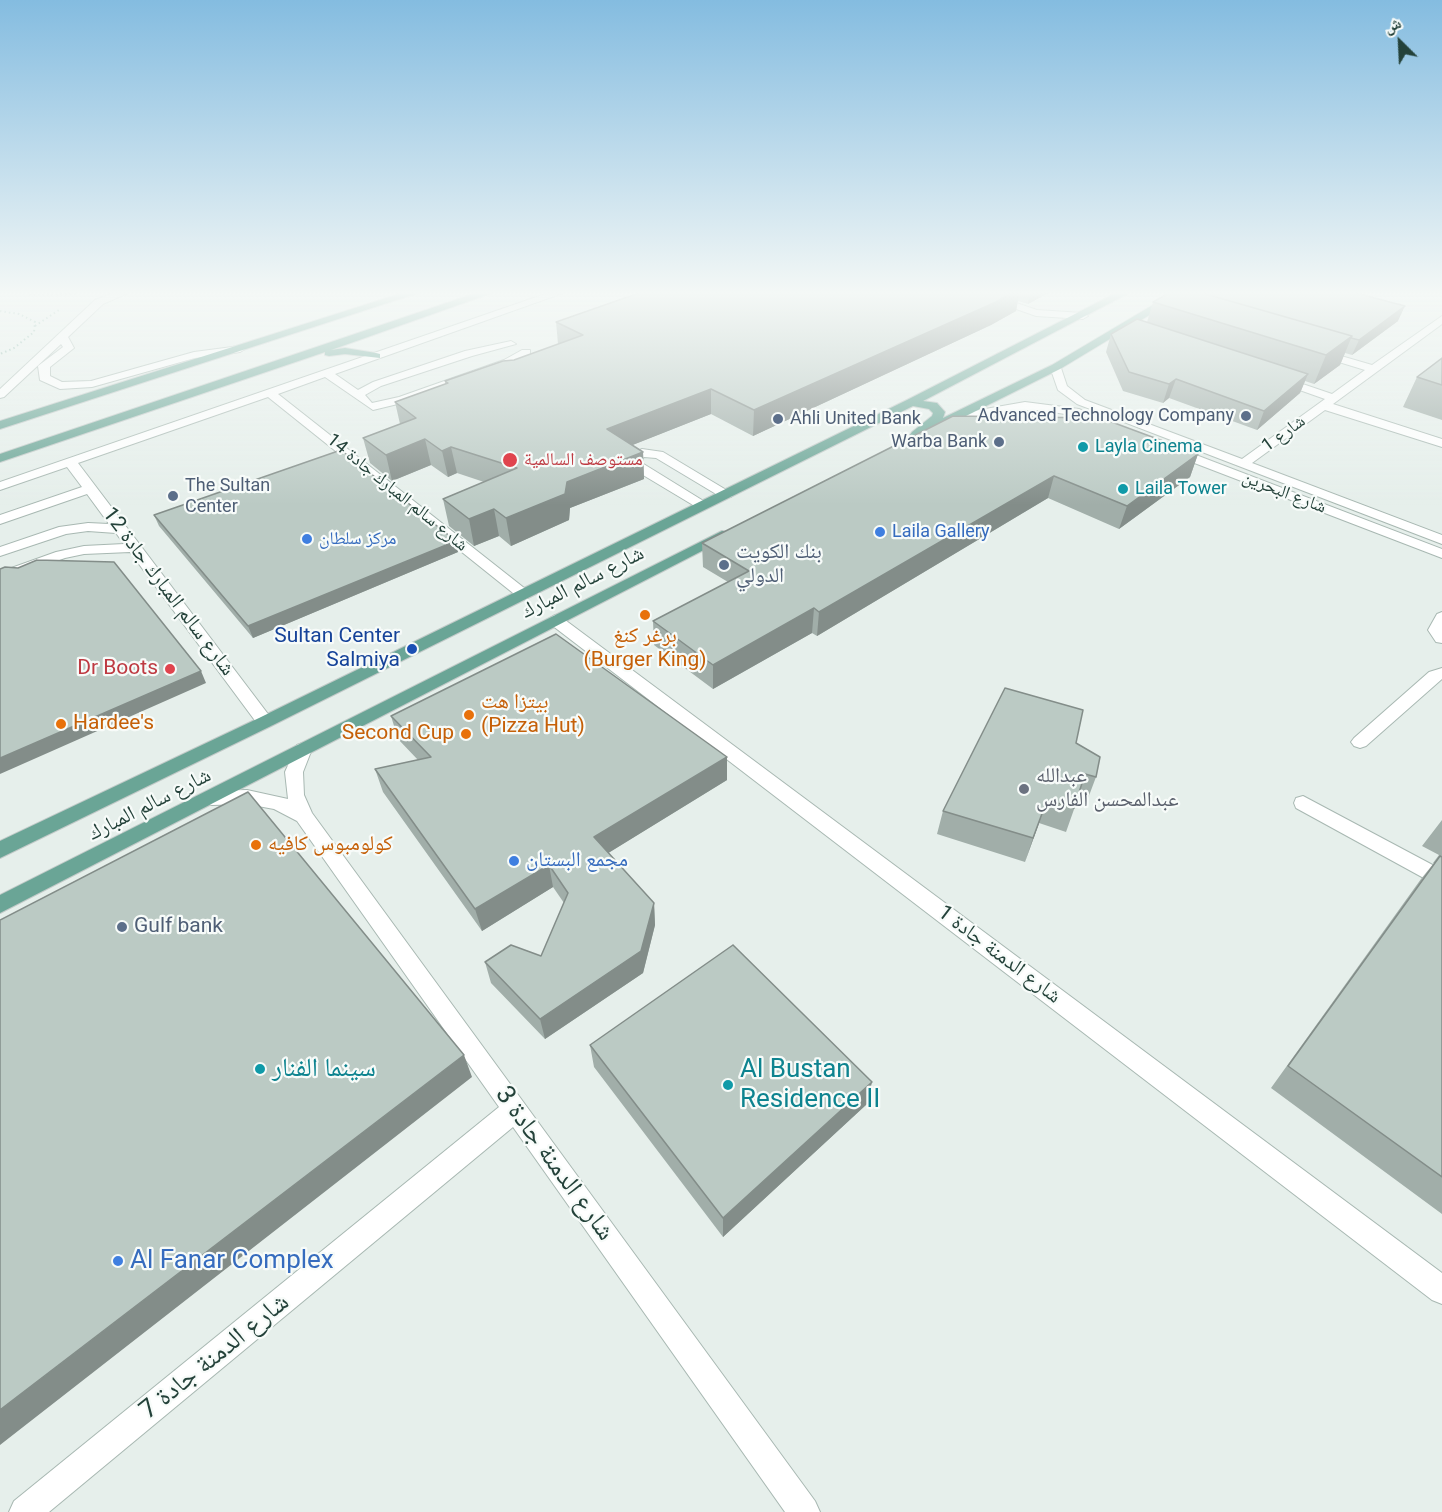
<!DOCTYPE html>
<meta charset="utf-8">
<style>
body{margin:0}
#map{position:relative;width:1442px;height:1512px;overflow:hidden;background:#e6efeb;font-family:Roboto,"Noto Naskh Arabic",sans-serif}
canvas{display:block}
.north{position:absolute;left:1370px;top:12px;width:60px;height:60px;-webkit-text-stroke:4px #f7fbf9;paint-order:stroke;rotate:336deg;font-size:16px;font-weight:700;line-height:24px;text-align:center;color:#24423a}
.north::after{content:'';display:block;margin:auto;width:21px;height:27px;background:#24423a;clip-path:polygon(50% 0,100% 100%,50% 72%,0 100%)}
</style>
<div id="map">
<canvas width="1442" height="1512"></canvas>
<div class="north">ش</div>
</div>
<script>
const c = document.querySelector('canvas').getContext('2d');
c.lineJoin = 'round';
const poly = rows => new Path2D(rows.map(r => 'M' + r).join(''));
function trace(path, color, width, dash) { c.strokeStyle = color; c.lineWidth = width; c.lineCap = dash ? 'butt' : 'round'; c.setLineDash(dash || []); c.stroke(path); }
function paint(path, color) { c.fillStyle = color; c.fill(path, 'evenodd'); }
function label(font, color, halo, rows, align = 'center') {
  c.font = font + ' Roboto,"Noto Naskh Arabic",sans-serif'; c.lineWidth = 4.5; c.setLineDash([]); c.textBaseline = 'middle'; c.strokeStyle = halo; c.fillStyle = color; for (const [text, x, y, turn = 0] of rows) {
    c.save(); c.translate(x, y); c.rotate((+turn || 0) * Math.PI / 180); c.textAlign = isNaN(turn) ? turn : align; if (halo) c.strokeText(text, 0, 0); c.fillText(text, 0, 0); c.restore();
  }
}
const minor = poly([
 [113,293,128,293,103,304,68,337,74,348,50,367,50,376,62,382,91,381,194,352,240,346,245,349,240,352,195,358,92,387,60,389,40,380,38,366,63,347,61,344,4,397,0,398,0,389,95,300,113,293],
 [548,293,563,293,335,374,358,390,373,382,465,351,511,341,516,344,472,356,381,386,365,395,372,403,399,397,504,360,522,350,530,350,530,354,512,364,406,402,373,410,325,377,278,394,528,591,531,594,528,597,518,597,268,397,78,463,271,718,274,722,271,726,259,726,130,552,84,554,65,558,0,581,0,572,56,552,84,546,124,544,116,533,88,531,66,534,0,556,0,547,59,527,88,523,109,524,87,494,0,524,0,515,82,487,67,467,0,490,0,482,548,293],
 [971,293,987,293,1037,310,1083,313,1088,316,1083,319,1036,316,971,293],
 [1442,316,1442,324,1333,404,1442,439,1442,447,1325,410,1252,463,1442,535,1442,544,1077,404,1058,390,1050,367,1056,364,1060,365,1067,386,1085,400,1242,459,1325,399,1277,382,1277,378,1285,378,1332,394,1365,370,1316,355,1316,351,1324,351,1372,365,1442,316],
 [1025,402,1079,409,1117,426,1111,430,1072,415,1038,410,1025,410,951,423,945,419,951,415,1025,402],
 [1175,447,1442,549,1442,558,1171,454,1169,451,1175,447],
 [642,449,663,452,733,494,731,497,721,497,656,458,644,457,640,460,642,463,710,505,708,508,698,508,628,466,627,463,630,455,642,449],
 [1442,612,1442,643,1436,642,1428,630,1437,614,1442,612],
 [555,615,561,617,1442,1273,1442,1304,1432,1300,549,623,547,620,555,615],
 [1442,668,1442,679,1366,746,1360,748,1354,746,1351,742,1354,738,1429,672,1442,668],
 [303,743,309,745,312,749,303,772,304,795,312,813,815,1501,820,1512,785,1512,513,1127,49,1512,9,1512,14,1501,499,1107,297,821,274,809,247,804,212,805,205,803,203,798,205,793,212,791,247,790,288,799,285,772,297,745,303,743],
 [1303,796,1442,870,1442,888,1296,808,1294,803,1296,798,1303,796]
]);
const major = poly([
 [402,293,418,293,0,429,0,421,402,293],
 [476,293,492,293,331,350,345,348,376,353,380,354,380,358,345,354,329,356,325,355,325,352,0,462,0,454,476,293],
 [1116,293,1129,293,923,401,937,403,945,412,943,418,1052,365,1173,293,1186,293,1060,369,940,429,932,428,920,438,912,438,910,435,912,432,932,416,933,413,929,409,913,406,271,726,0,858,0,841,259,718,907,400,1116,293],
 [722,531,727,532,729,535,727,538,0,913,0,895,722,531]
]);
trace(minor, '#a8b8b2', 2);
trace(major, '#c2cac8', 2);
trace(poly([
 [29,295,78,294],
 [0,311,19,314,35,322,34,332,14,348,0,354],
 [35,326,59,310]
]), '#86b3a5', 2, [1.5, 3]);
paint(minor, '#fff');
paint(major, '#6aa596');
paint(poly([
 [639,293,1048,293,1028,304,1018,301,1016,311,991,325,753,436,711,414,632,445,643,452,644,479,570,508,569,520,511,546,499,536,474,546,449,526,443,499,484,482,457,473,448,477,431,465,392,481,370,463,363,438,400,424,395,402,445,384,445,381,514,360,558,344,556,322],
 [1153,302,1398,321,1352,355,1345,353,1340,365,1314,384,1305,381,1300,393,1257,430,1169,398,1163,403,1123,391,1106,352,1111,334,1147,322],
 [1442,358,1442,420,1403,407,1417,377],
 [953,416,1198,454,1190,477,1119,529,1048,498,817,636,812,633,713,689,654,645,653,621,728,582,703,567,702,543],
 [154,515,458,552,253,638,159,526],
 [391,716,727,780,608,853,654,903,655,925,643,973,545,1039,491,983,485,962,541,956,564,903,553,887,482,931,383,792,375,769,418,760,398,739],
 [1076,743,1096,777,1087,801,1078,798,1066,832,1039,823,1025,862,937,834,943,811],
 [1442,820,1442,1214,1271,1088,1421,879,1434,863,1433,863,1439,855,1422,846],
 [590,1045,867,1104,723,1237,594,1067]
]), '#a1aea9');
paint(poly([
 [1011,293,1019,293,1016,311,991,325,753,436,754,410],
 [1030,293,1048,293,1028,304],
 [1405,306,1398,321,1352,355,1359,340],
 [1352,336,1340,365,1314,384,1326,355],
 [1308,374,1300,393,1257,430,1264,411],
 [1176,379,1169,398,1163,403,1169,384],
 [711,389,711,414,610,454,607,429],
 [425,439,431,465,392,481,386,455],
 [451,447,457,473,448,477,442,451],
 [643,452,644,479,570,508,569,520,511,546,506,518,567,482],
 [1198,454,1190,477,1119,529,1127,506],
 [1054,476,1048,498,817,636,819,612],
 [494,509,499,536,474,546,469,519],
 [456,541,458,552,253,638,248,626],
 [814,608,812,633,713,689,713,665],
 [201,671,206,683,0,774,0,758],
 [727,757,727,780,597,860,594,837],
 [1047,800,1039,823,1025,862,1033,838],
 [549,865,553,887,482,931,475,909],
 [654,903,655,925,643,973,545,1039,540,1019],
 [464,1055,472,1077,0,1445,0,1410],
 [872,1082,867,1104,723,1237,723,1218]
]), '#838d89');
const building = poly([
 [639,293,1011,293,996,302,754,410,711,389,607,429,643,452,567,482,565,494,506,518,494,509,469,519,443,499,517,468,451,447,442,451,425,439,386,455,363,438,416,418,395,402,448,383,445,381,503,361,514,360,583,335,556,322,639,293],
 [1169,293,1202,293,1352,336,1326,355,1153,302,1169,293],
 [1202,293,1356,293,1405,306,1359,340,1351,338,1352,336,1202,293],
 [1137,319,1308,374,1264,411,1176,379,1169,384,1129,372,1111,334,1137,319],
 [1442,358,1442,385,1417,377,1442,358],
 [953,416,1101,418,1198,454,1127,506,1054,476,819,612,814,608,713,665,653,621,749,571,702,543,953,416],
 [341,450,456,541,248,626,154,515,341,450],
 [37,560,114,562,201,671,0,758,0,569,5,567,18,568,37,560],
 [556,634,727,757,594,837,654,903,641,951,540,1019,485,962,511,945,541,956,568,893,549,865,475,909,375,769,431,757,391,716,556,634],
 [1005,688,1083,710,1076,743,1100,757,1096,777,1085,774,1074,808,1047,800,1033,838,943,811,1005,688],
 [248,792,464,1055,0,1410,0,920,248,792],
 [1440,856,1442,857,1442,1177,1288,1066,1440,856],
 [733,945,872,1082,723,1218,590,1045,733,945]
]);
paint(building, '#bbcac4');
trace(building, '#838d89', 1.5);
const sky = c.createLinearGradient(0, 0, 0, 505);
sky.addColorStop(0, '#84bce0');
sky.addColorStop(0.58, '#f4f8f6');
sky.addColorStop(1, '#f4f8f600');
c.fillStyle = sky;
c.fillRect(0, 0, 1442, 505);
for (const [x, y, r, color] of [
 [1246,416,6,"#5c6f8a"],
 [778,419,6,"#5c6f8a"],
 [999,442,6,"#5c6f8a"],
 [1083,447,6,"#0f9aa8"],
 [510,460,8,"#e0444e"],
 [1123,489,6,"#0f9aa8"],
 [173,496,6,"#5c6f8a"],
 [880,532,6,"#3f7fe0"],
 [307,539,6,"#3f7fe0"],
 [724,565,6,"#5c6f8a"],
 [645,615,6,"#e8710a"],
 [412,649,6,"#1a4fb4"],
 [170,669,6,"#e0444e"],
 [469,715,6,"#e8710a"],
 [61,724,6,"#e8710a"],
 [466,734,6,"#e8710a"],
 [1024,789,6,"#6b7280"],
 [256,845,6,"#e8710a"],
 [514,861,6,"#3f7fe0"],
 [122,927,6,"#5c6f8a"],
 [260,1069,6,"#0f9aa8"],
 [728,1085,6,"#0f9aa8"],
 [118,1261,6,"#3f7fe0"]
]) { const dot = new Path2D(); dot.arc(x, y, r, 0, 2 * Math.PI); c.fillStyle = color; c.fill(dot); trace(dot, '#f7fbf9', 2); }
label('18px', '#4e5e75', '#f7fbf9', [
 ["Advanced Technology Company",1234,416],
 ["Ahli United Bank",790,419,"left"],
 ["Warba Bank",987,442],
 ["The Sultan",185,486,"left"],
 ["Center",185,507,"left"]
], 'right');
label('18px', '#24423a', '#f7fbf9', [
 ["شارع 1",1284,434,-36],
 ["شارع سالم المبارك جادة 14",397,493,39],
 ["شارع البحرين",1284,493,21]
]);
label('18px', '#0d838f', '#f7fbf9', [
 ["Layla Cinema",1095,447],
 ["Laila Tower",1135,489]
], 'left');
label('18px', '#be3a42', '#f7fbf9', [
 ["مستوصف السالمية",524,460]
], 'left');
label('18px', '#366cbe', '#f7fbf9', [
 ["Laila Gallery",892,532],
 ["مركز سلطان",319,539]
], 'left');
label('21px', '#4e5e75', '#f7fbf9', [
 ["بنك الكويت",736,553],
 ["الدولي",736,577],
 ["Gulf bank",134,927]
], 'left');
label('21px', '#24423a', '#f7fbf9', [
 ["شارع سالم المبارك",583,583,-27],
 ["شارع سالم المبارك جادة 12",168,592,53],
 ["شارع سالم المبارك",150,805,-27],
 ["شارع الدمنة جادة 1",999,955,37]
]);
label('21px', '#164399', '#f7fbf9', [
 ["Sultan Center",400,637],
 ["Salmiya",400,661]
], 'right');
label('21px', '#c56008', '#f7fbf9', [
 ["برغر كنغ",645,637,"center"],
 ["(Burger King)",645,661,"center"],
 ["بيتزا هت",481,703],
 ["(Pizza Hut)",481,727],
 ["Hardee's",73,724],
 ["Second Cup",454,734,"right"],
 ["كولومبوس كافيه",268,845]
], 'left');
label('21px', '#be3a42', '#f7fbf9', [
 ["Dr Boots",158,669]
], 'right');
label('21px', '#5b616d', '#f7fbf9', [
 ["عبدالله",1036,777],
 ["عبدالمحسن الفارس",1036,801]
], 'left');
label('21px', '#366cbe', '#f7fbf9', [
 ["مجمع البستان",526,861]
], 'left');
label('26px', '#0d838f', '#f7fbf9', [
 ["سينما الفنار",272,1069],
 ["Al Bustan",740,1070],
 ["Residence II",740,1100]
], 'left');
label('26px', '#24423a', '#f7fbf9', [
 ["شارع الدمنة جادة 3",554,1164,54],
 ["شارع الدمنة جادة 7",215,1357,-39]
]);
label('26px', '#366cbe', '#f7fbf9', [
 ["Al Fanar Complex",130,1261]
], 'left');
</script>
